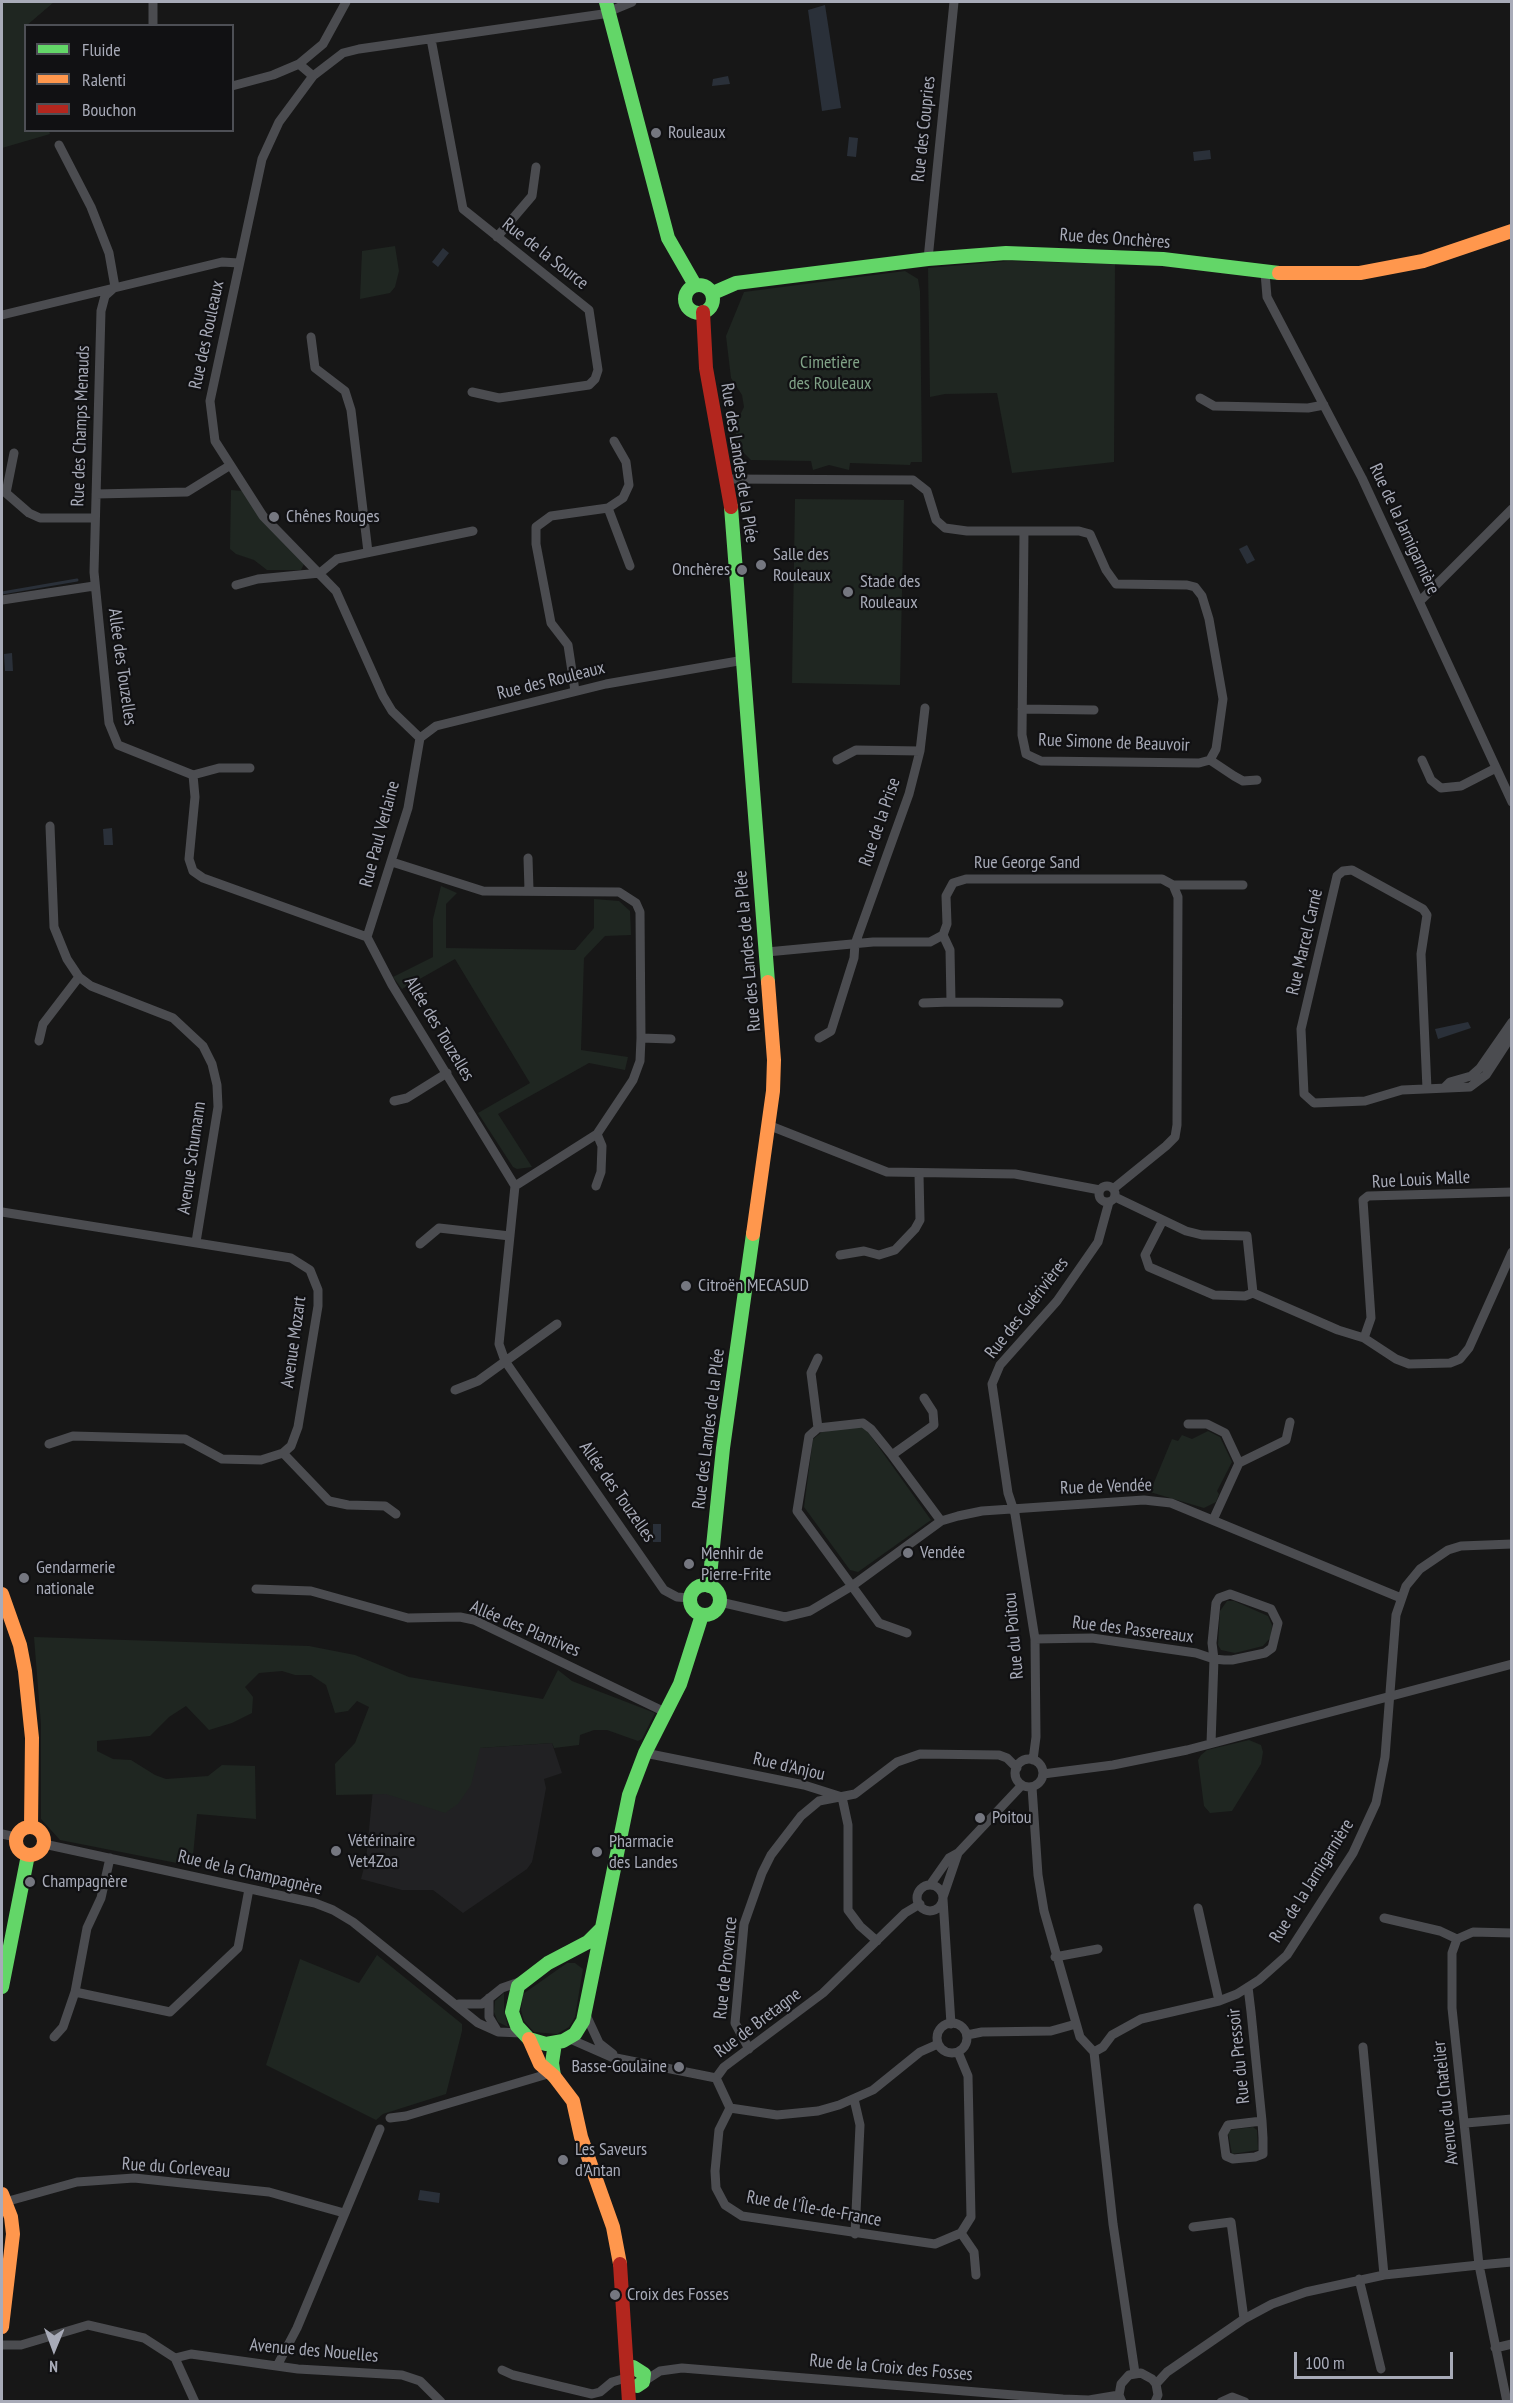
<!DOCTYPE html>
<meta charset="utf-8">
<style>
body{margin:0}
#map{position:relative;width:1513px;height:2403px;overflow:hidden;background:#171717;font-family:"PT Sans Narrow",sans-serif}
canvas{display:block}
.frame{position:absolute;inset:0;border:3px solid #a8abb8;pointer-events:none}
.legend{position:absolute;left:24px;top:24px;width:210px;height:108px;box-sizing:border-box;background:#111113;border:2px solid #4d4f55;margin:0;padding:8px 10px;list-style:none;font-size:18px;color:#a8abb8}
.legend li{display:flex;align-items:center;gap:12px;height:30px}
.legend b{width:30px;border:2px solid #4d4f55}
.north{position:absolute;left:24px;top:2319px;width:60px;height:60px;-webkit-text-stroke:4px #111113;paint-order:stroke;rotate:181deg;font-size:16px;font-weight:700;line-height:24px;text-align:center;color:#a8abb8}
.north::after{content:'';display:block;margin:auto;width:21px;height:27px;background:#a8abb8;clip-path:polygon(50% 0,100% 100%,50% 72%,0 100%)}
.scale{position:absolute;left:1294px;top:2352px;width:159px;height:27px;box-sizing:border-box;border:3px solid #a8abb8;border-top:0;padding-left:8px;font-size:18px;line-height:21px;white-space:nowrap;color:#a8abb8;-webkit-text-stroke:4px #111113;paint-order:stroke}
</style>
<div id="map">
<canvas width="1513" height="2403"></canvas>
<div class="frame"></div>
<ul class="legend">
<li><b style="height:8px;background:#63d668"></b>Fluide</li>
<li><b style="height:8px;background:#ff974d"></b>Ralenti</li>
<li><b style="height:8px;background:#b3261e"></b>Bouchon</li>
</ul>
<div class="north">N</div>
<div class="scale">100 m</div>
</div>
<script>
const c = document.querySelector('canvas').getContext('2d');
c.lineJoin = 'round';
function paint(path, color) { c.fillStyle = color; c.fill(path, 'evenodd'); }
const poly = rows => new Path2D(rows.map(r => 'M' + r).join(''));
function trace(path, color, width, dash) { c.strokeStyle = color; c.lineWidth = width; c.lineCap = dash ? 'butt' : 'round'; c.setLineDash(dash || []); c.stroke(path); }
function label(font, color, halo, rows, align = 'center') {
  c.font = font + ' "PT Sans Narrow",sans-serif'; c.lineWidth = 4.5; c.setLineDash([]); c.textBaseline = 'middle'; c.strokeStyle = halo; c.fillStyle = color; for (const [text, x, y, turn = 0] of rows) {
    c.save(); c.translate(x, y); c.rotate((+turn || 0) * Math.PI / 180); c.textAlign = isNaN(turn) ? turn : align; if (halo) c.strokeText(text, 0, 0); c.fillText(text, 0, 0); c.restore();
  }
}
paint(poly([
 [552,1743,562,1773,544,1779,546,1788,537,1838,532,1862,527,1869,463,1913,433,1890,402,1890,361,1879,366,1860,373,1789,479,1748]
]), '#212123');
paint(poly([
 [2,2,54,2,26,26,26,130,49,131,50,134,2,148],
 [395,246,399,271,395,287,390,293,360,299,362,251],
 [1009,261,1115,264,1114,462,1012,473,997,393,945,394,930,397,928,268],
 [905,271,918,279,920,291,922,462,911,462,910,465,850,463,849,470,829,465,813,470,811,461,751,460,737,446,735,425,744,407,742,395,731,378,726,336,744,292],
 [231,490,243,491,304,564,301,570,267,570,254,560,236,554,230,549],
 [795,499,904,500,900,685,792,683],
 [441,886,457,893,446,904,446,948,575,950,594,928,594,899,619,901,630,911,631,935,605,936,584,958,581,1050,628,1057,625,1070,589,1063,498,1114,532,1167,517,1169,513,1167,478,1113,530,1083,455,959,402,989,393,977,433,957,433,919],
 [863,1425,931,1520,858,1572,850,1570,804,1507,813,1439,822,1432],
 [1208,1431,1220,1437,1232,1462,1217,1491,1219,1494,1216,1502,1204,1508,1150,1492,1172,1439,1178,1441,1182,1435,1192,1439],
 [1227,1601,1234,1601,1268,1616,1272,1625,1271,1637,1263,1646,1235,1653,1221,1650,1218,1645,1220,1611],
 [34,1637,309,1646,355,1655,409,1677,543,1699,558,1670,572,1681,655,1713,642,1739,638,1741,607,1730,594,1730,580,1735,579,1745,554,1748,552,1743,480,1748,471,1785,458,1804,445,1813,386,1794,336,1795,335,1764,355,1743,369,1707,357,1701,348,1711,335,1713,326,1685,311,1675,295,1675,282,1671,259,1673,245,1687,253,1697,252,1713,232,1723,209,1730,186,1706,169,1717,150,1736,97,1741,97,1751,113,1759,131,1760,155,1775,166,1779,208,1776,222,1765,255,1766,256,1819,197,1814,192,1866,60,1840,41,1819,41,1725],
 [1249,1740,1261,1745,1263,1752,1261,1764,1232,1811,1210,1813,1204,1806,1198,1760,1201,1755,1207,1750],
 [377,1955,462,2024,462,2031,446,2094,383,2114,376,2120,266,2065,300,1959,359,1983],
 [567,1963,575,1963,583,1969,575,2017,569,2027,557,2034,534,2032,524,2021,521,2010,523,1994],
 [504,1993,504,2010,508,2027,498,2022,494,2012,495,2001],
 [1253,2127,1257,2130,1258,2150,1232,2154,1228,2133,1230,2130]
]), '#1f2621');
paint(poly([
 [825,5,841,108,822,111,808,10],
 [728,76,730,84,712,86,713,79],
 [849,137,858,138,856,157,847,156],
 [1210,150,1211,159,1194,161,1193,152],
 [443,248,449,253,438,267,432,262],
 [1247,545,1255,560,1247,564,1239,549],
 [12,653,13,671,5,671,4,654],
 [112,828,113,845,104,845,103,829],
 [1468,1022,1471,1028,1438,1039,1435,1029],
 [653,1524,661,1524,661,1542,653,1542],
 [420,2190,440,2193,439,2203,418,2200]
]), '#2a3039');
trace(poly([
 [2,593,77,580]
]), '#2a3039', 3);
trace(poly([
 [153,2,153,26],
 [431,39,463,209,589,310,598,370,595,379,589,385,499,398,472,392],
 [299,64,323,44,346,2],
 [232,86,273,75,299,64,313,76],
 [59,145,91,207,109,253,115,287],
 [497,237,532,196,536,167],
 [928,259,954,2],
 [1265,273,1267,297,1362,478,1512,802],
 [115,287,105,296,101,311,94,572,109,723,118,745,193,775,195,797,189,859,193,871,203,878,367,937,392,985,515,1186,499,1344,505,1361,664,1590,677,1597,690,1598],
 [2,315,222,262,239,263],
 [311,337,315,368,345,391,351,410,368,552],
 [1200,398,1214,406,1308,408,1324,405],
 [14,453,6,493,29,513,40,518,95,518],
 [727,479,913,480,927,491,936,520,945,528,967,531,1079,531,1090,534,1106,570,1116,584,1187,585,1195,587,1202,596,1209,619,1223,699,1216,749,1210,760,1199,763,1041,761,1026,754,1022,735,1024,531],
 [96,494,187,492,229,466],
 [608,508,630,566],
 [236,585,258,579,320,573,337,559,473,531],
 [2,600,94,586],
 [1420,601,1512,509],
 [575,691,568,645,551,623,536,544,536,527,551,516,608,508,623,498,629,485,626,462,614,441],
 [1022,709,1094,710],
 [420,738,392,711,383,696,336,591,263,516,215,441,210,401,262,159,279,122,313,76,343,53,359,49,603,14,632,2],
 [420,738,436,726,606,684,744,660],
 [837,760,856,750,920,751],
 [1210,760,1234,776,1243,781,1257,780],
 [1422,760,1431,780,1441,788,1461,786,1496,768],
 [193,775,219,768,250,768],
 [50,826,54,927,67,959,79,977,91,986,173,1018,203,1046,212,1064,217,1085,218,1107,196,1242],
 [528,858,529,890],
 [392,862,483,891,619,892,636,903,640,912,641,1038,640,1061,633,1080,597,1134,515,1186],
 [1173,885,1243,885],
 [943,935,950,950,951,1002,1059,1003],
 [367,937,408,808,420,738],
 [767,952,873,942,930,942,943,935,947,924,946,896,953,883,966,879,1162,879,1173,885,1178,897,1177,1125,1175,1137,1166,1146,1113,1189],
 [923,1003,951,1002],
 [641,1038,671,1039],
 [819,1038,831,1031,854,958,855,944,909,794,920,751,925,708],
 [39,1041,43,1024,79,977],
 [1445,1087,1450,1082,1471,1076,1480,1068,1512,1022],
 [1427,1089,1421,954,1427,915,1423,909,1352,870,1343,871,1337,876,1301,1029,1304,1094,1314,1103,1365,1101,1402,1090,1470,1087,1486,1075,1512,1035],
 [394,1101,407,1098,447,1073],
 [768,1125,887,1172,1015,1174,1100,1190],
 '1099 1194a8 8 0 1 1 16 0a8 8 0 1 1-16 0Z',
 [596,1186,601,1172,602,1146,597,1134],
 [1115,1197,1186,1231,1202,1235,1247,1236,1253,1293,1338,1330,1364,1338,1396,1359,1409,1364,1450,1363,1460,1359,1469,1348,1512,1252],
 [2,1212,291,1258,310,1270,318,1290,318,1306,298,1427,291,1446,283,1453,261,1460,222,1459,185,1439,73,1436,49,1444],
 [1163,1220,1145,1255,1149,1267,1214,1295,1245,1296,1253,1293],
 [420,1244,439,1228,510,1236],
 [840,1255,864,1251,879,1255,895,1250,915,1229,920,1220,919,1174],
 [1364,1338,1371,1318,1363,1200,1368,1196,1512,1192],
 [818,1358,811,1373,818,1428],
 [455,1390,478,1381,557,1324],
 [1188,1424,1207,1424,1225,1433,1239,1463],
 [283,1453,329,1501,348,1505,385,1506,396,1514],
 [892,1455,934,1425,933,1412,924,1398],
 [1213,1520,1239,1463,1286,1440,1290,1422],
 [256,1589,311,1591,408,1618,460,1617,474,1620,667,1713],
 [720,1602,785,1617,810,1611,852,1586,941,1521,958,1516,982,1511,1144,1500,1171,1503,1401,1598],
 [907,1633,879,1623,797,1511,809,1436,818,1428,863,1423,871,1429,892,1455,941,1521],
 [1035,1639,1092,1638,1196,1653,1214,1659,1224,1660,1232,1660,1265,1653,1272,1648,1278,1623,1271,1609,1230,1594,1219,1598,1216,1603,1212,1643,1214,1659,1211,1743],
 [645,1753,804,1785,842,1797,848,1825,848,1910,860,1926,877,1941],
 '1015 1773a14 14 0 1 1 28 0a14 14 0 1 1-28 0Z',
 [1033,1760,1036,1737,1035,1639,1015,1514,1008,1493,992,1384,1000,1365,1057,1301,1098,1242,1109,1202],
 [1043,1774,1113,1765,1187,1750,1512,1664],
 [1032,1787,1038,1875,1044,1911,1080,2037,1094,2052],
 [2,1834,16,1837],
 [44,1844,315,1903,333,1910,353,1922,478,2023,498,2032,522,2033],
 [110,1858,101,1898,87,1928,75,1992,170,2012,238,1948,249,1889],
 [930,1885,949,1858,958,1853],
 '917 1898a13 13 0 1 1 26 0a13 13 0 1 1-26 0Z',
 [943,1897,958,1853,1022,1785],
 [943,1899,951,2024],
 [1198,1908,1219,2001],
 [1384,1918,1440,1931,1457,1939],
 [1512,1933,1473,1932,1457,1939,1452,1953,1452,2008,1479,2265,1512,2262],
 [1055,1957,1098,1949],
 [1248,1987,1251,2012,1262,2121,1263,2138,1263,2154,1255,2157,1233,2159,1226,2156,1223,2134,1228,2125,1262,2121],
 [489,1998,489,2017,498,2032],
 [459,2004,482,2004,502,1988,522,1981],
 [586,2015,599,2043,613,2054],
 '937 2038a15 15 0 1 1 30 0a15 15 0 1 1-30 0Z',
 [967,2035,982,2032,1051,2031,1076,2024],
 [54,2037,63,2027,75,1992],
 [570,2039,611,2057,716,2078,724,2067,823,1993,905,1913,920,1904],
 [1363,2047,1384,2275],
 [749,2049,735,2023,744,1924,762,1873,771,1855,801,1816,819,1801,855,1794,897,1762,920,1754,999,1755,1007,1758,1017,1768],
 [1094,2052,1103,2047,1112,2035,1141,2019,1219,2001,1237,1994,1259,1980,1287,1955,1353,1853,1376,1803,1385,1757,1396,1615,1406,1586,1420,1569,1448,1550,1461,1546,1512,1544],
 [1094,2052,1113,2224,1135,2373],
 [716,2078,730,2108,719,2130,715,2171,716,2188,725,2205,742,2216,935,2244,961,2233,971,2217,968,2076,958,2052],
 [854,2099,860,2125,855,2234],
 [730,2108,777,2115,818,2111,839,2105,873,2090,920,2052,938,2044],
 [390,2118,406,2116,551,2073],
 [1466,2123,1512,2119],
 [5,2202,77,2182,134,2178,269,2192,344,2213],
 [1193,2227,1231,2222,1244,2319],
 [961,2233,974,2252,976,2275],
 [1359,2279,1381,2369],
 [2,2345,21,2345,88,2325,144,2338,175,2358,195,2402],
 [1495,2348,1512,2344],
 [175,2358,191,2354,298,2369,402,2375,420,2381,441,2402],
 [277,2366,297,2328,380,2129],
 [502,2370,513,2375,592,2394,600,2392,612,2382,626,2378],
 [643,2382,660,2371,682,2368,1063,2399,1089,2400,1119,2395],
 [1156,2384,1167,2372,1244,2319,1272,2304,1306,2292,1384,2275,1479,2265,1507,2402],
 [1122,2402,1119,2395,1121,2384,1129,2375,1141,2373,1152,2379,1156,2384,1158,2395,1155,2402],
 [1221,2402,1232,2397,1245,2402]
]), '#4b4c50', 9);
trace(poly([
 [606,2,668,238,695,285],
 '685 299a14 14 0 1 1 28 0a14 14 0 1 1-28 0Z',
 [713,293,736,283,928,259,1006,253,1163,259,1279,273],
 [731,507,768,982],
 '690 1600a15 15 0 1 1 30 0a15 15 0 1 1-30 0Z',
 [709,1586,723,1448,753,1234],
 [601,1929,588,1942,548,1963,518,1986,512,2012,517,2026,529,2039,546,2044,563,2041,575,2034,583,2021,629,1795,645,1753,680,1684,702,1615],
 [2,1987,28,1855],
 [554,2076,552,2063,555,2043],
 [633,2367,644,2374,643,2382,637,2386]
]), '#63d668', 14);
trace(poly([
 [1279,273,1360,273,1423,261,1512,231],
 [753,1234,773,1091,774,1060,768,982],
 [2,1594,20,1645,25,1671,32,1738,31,1827],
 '16 1841a14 14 0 1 1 28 0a14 14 0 1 1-28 0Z',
 [529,2039,540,2064,554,2076,573,2101,581,2137,613,2227,620,2264],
 [2,2194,11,2217,13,2234,2,2327]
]), '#ff974d', 14);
trace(poly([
 [703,312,706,368,731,507],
 [620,2264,629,2402]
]), '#b3261e', 14);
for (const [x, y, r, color] of [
 [656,133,6,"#757780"],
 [274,517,6,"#757780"],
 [761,565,6,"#757780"],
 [742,570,6,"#757780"],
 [848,592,6,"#757780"],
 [686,1286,6,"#757780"],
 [908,1553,6,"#757780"],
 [689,1564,6,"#757780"],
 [24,1578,6,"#757780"],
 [980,1818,6,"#757780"],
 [336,1851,6,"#757780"],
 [597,1852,6,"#757780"],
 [30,1882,6,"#757780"],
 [679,2067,6,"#757780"],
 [563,2160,6,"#757780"],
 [615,2295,6,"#757780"]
]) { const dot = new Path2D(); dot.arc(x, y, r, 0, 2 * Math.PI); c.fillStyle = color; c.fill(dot); trace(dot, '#111113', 2); }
label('18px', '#a8abb8', '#111113', [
 ["Rue des Coupries",924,129,-84],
 ["Rue des Onchères",1115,239,4],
 ["Rue de la Source",545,254,38],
 ["Rue des Rouleaux",207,335,-78],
 ["Rue des Champs Menauds",81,426,-88],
 ["Rue des Landes de la Plée",739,463,81],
 ["Rue de la Jarnigarnière",1404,529,65],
 ["Allée des Touzelles",122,667,82],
 ["Rue des Rouleaux",551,681,-14],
 ["Rue Simone de Beauvoir",1114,743,2],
 ["Rue de la Prise",880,822,-71],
 ["Rue Paul Verlaine",380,834,-75],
 ["Rue George Sand",1027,863],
 ["Rue Marcel Carné",1305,942,-77],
 ["Rue des Landes de la Plée",748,951,-95],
 ["Allée des Touzelles",439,1029,59],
 ["Avenue Schumann",192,1158,-82],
 ["Rue Louis Malle",1421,1180,-3],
 ["Rue des Guérivières",1027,1308,-52],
 ["Avenue Mozart",294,1342,-82],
 ["Rue des Landes de la Plée",709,1429,-83],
 ["Rue de Vendée",1106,1487,-2],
 ["Allée des Touzelles",617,1492,55],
 ["Allée des Plantives",525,1629,23],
 ["Rue des Passereaux",1133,1630,7],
 ["Rue du Poitou",1014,1636,-95],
 ["Rue d'Anjou",789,1767,13],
 ["Rue de la Champagnère",250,1873,13],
 ["Rue de la Jarnigarnière",1312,1881,-58],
 ["Rue de Provence",726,1968,-84],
 ["Rue de Bretagne",758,2023,-37],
 ["Rue du Pressoir",1239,2056,-96],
 ["Avenue du Chatelier",1446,2103,-96],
 ["Rue du Corleveau",176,2168,4],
 ["Rue de l'Île-de-France",814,2209,10],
 ["Avenue des Nouelles",314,2351,5],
 ["Rue de la Croix des Fosses",891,2368,5]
]);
label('18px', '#a8abb8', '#111113', [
 ["Rouleaux",668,133],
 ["Chênes Rouges",286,517],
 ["Salle des",773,555],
 ["Rouleaux",773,576],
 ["Onchères",730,570,"right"],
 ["Stade des",860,582],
 ["Rouleaux",860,603],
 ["Citroën MECASUD",698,1286],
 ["Vendée",920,1553],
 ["Menhir de",701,1554],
 ["Pierre-Frite",701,1575],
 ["Gendarmerie",36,1568],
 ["nationale",36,1589],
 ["Poitou",992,1818],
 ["Vétérinaire",348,1841],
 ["Vet4Zoa",348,1862],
 ["Pharmacie",609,1842],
 ["des Landes",609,1863],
 ["Champagnère",42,1882],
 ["Basse-Goulaine",667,2067,"right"],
 ["Les Saveurs",575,2150],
 ["d'Antan",575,2171],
 ["Croix des Fosses",627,2295]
], 'left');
label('18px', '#80a287', '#111113', [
 ["Cimetière",830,363],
 ["des Rouleaux",830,384]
]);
</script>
